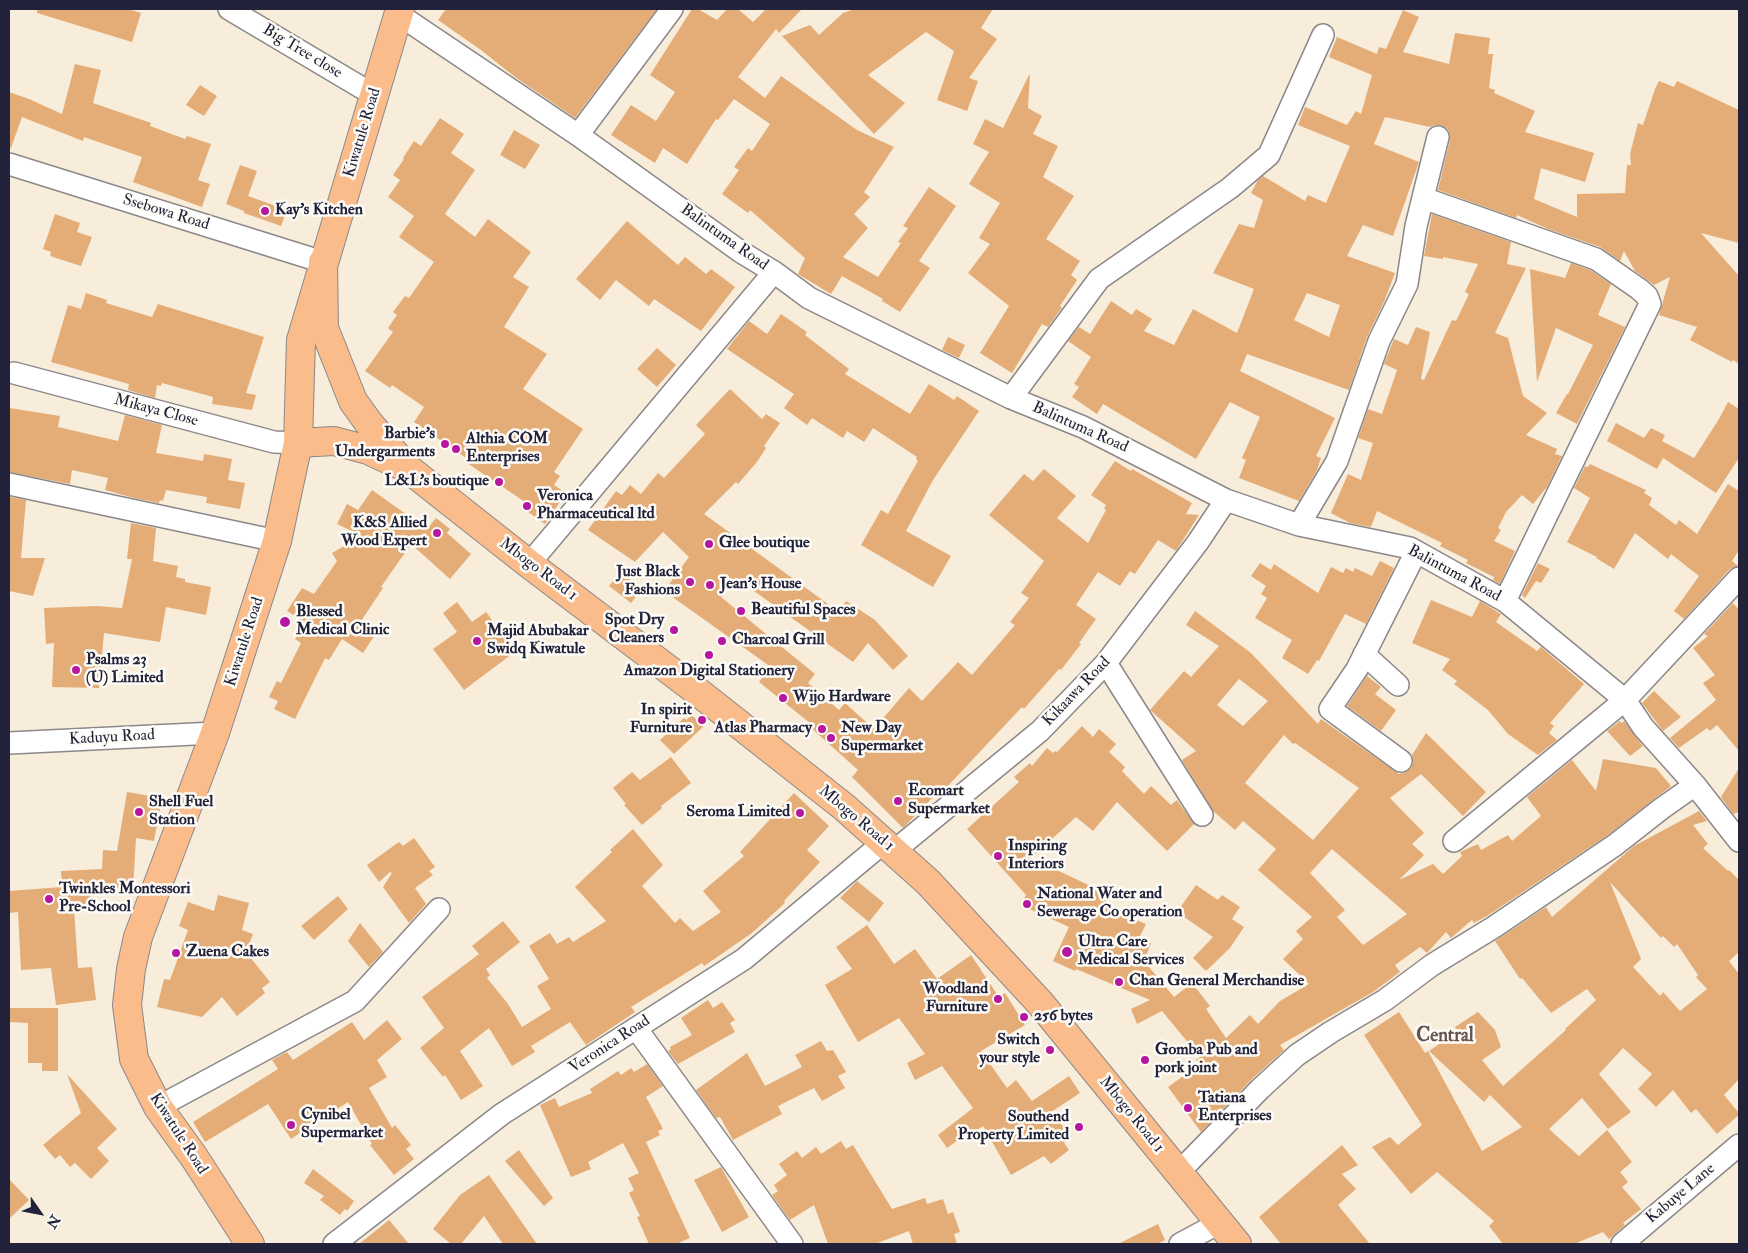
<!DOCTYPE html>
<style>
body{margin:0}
#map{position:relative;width:1748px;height:1253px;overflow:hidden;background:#f7edda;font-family:"IM FELL Double Pica",serif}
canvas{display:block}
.frame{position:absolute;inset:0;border:10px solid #22223b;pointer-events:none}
.north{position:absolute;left:15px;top:1188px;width:50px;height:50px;-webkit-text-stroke:4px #fdfcf7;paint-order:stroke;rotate:123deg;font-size:14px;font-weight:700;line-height:20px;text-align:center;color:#22223b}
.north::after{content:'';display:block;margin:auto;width:18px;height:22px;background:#22223b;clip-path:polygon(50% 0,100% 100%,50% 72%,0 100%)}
</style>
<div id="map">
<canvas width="1748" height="1253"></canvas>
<div class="frame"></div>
<div class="north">N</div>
</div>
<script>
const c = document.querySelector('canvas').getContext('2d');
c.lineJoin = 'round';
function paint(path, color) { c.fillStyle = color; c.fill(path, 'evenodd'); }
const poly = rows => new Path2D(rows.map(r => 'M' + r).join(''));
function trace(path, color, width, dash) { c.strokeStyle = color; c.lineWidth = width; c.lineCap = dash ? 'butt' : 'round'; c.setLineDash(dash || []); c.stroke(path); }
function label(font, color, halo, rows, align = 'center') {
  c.font = font + ' "IM FELL Double Pica",serif'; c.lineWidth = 5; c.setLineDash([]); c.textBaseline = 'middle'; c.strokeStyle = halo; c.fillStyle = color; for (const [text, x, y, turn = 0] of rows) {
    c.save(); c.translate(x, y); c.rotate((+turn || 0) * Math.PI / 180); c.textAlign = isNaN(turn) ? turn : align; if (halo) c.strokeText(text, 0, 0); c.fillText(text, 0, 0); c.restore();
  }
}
paint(poly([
 [37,9,128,9,141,13,132,42,37,13],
 [446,9,657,9,575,118,515,77,481,50,438,20],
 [692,9,698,9,717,20,727,9,738,9,753,22,766,9,802,9,779,33,776,29,738,77,765,98,781,76,857,130,894,147,864,192,870,197,854,214,868,228,843,257,878,277,901,243,898,242,908,228,903,226,929,187,956,206,919,261,930,268,900,312,882,301,883,299,842,276,831,294,798,274,805,258,750,210,748,213,722,194,739,170,734,167,748,148,752,151,770,124,734,99,718,120,716,119,687,164,663,148,655,163,611,135,631,105,656,121,675,92,650,75],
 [855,9,993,9,981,28,997,39,969,78,978,81,967,111,937,100,954,51,926,32,868,75,905,103,874,134,782,36,810,25,819,35,843,13],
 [1403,10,1419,17,1403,52,1449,64,1455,33,1490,38,1488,54,1493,54,1489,88,1495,90,1494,93,1535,111,1525,132,1594,153,1585,182,1541,168,1534,199,1577,217,1577,194,1625,193,1627,165,1631,165,1630,154,1638,123,1643,125,1655,89,1659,81,1674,87,1677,81,1739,110,1739,243,1701,233,1739,276,1739,364,1733,360,1732,362,1690,340,1697,327,1659,315,1670,277,1654,285,1635,271,1624,251,1620,261,1600,247,1548,229,1517,215,1516,218,1438,190,1450,140,1450,134,1447,128,1441,125,1435,125,1430,127,1385,117,1374,144,1419,162,1393,236,1363,225,1347,256,1395,273,1384,302,1367,337,1349,390,1247,354,1240,371,1335,418,1316,456,1321,458,1317,470,1299,501,1239,478,1246,460,1242,458,1260,417,1230,402,1196,459,1103,404,1097,414,1072,397,1079,387,1074,384,1091,357,1068,341,1079,327,1090,334,1111,301,1132,315,1136,309,1152,319,1144,331,1174,345,1193,309,1237,333,1254,289,1213,273,1239,224,1254,228,1263,200,1251,193,1258,180,1263,176,1305,201,1308,195,1326,203,1350,146,1298,125,1305,107,1347,125,1356,111,1361,114,1372,75,1329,57,1337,37,1377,54,1379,47,1386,49],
 [1307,293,1340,305,1329,337,1294,320],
 [75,64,101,70,93,103,151,123,150,126,185,139,187,136,211,144,198,180,210,184,202,207,133,182,142,157,84,137,83,141,22,117,11,148,9,148,9,92,29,99,62,114],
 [1029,75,1030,75,1028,108,1042,116,1033,134,1058,146,1043,177,1074,196,1046,239,1080,261,1071,275,1077,280,1060,306,1062,308,1058,313,1048,327,1042,324,1012,373,980,353,1009,306,968,273,990,244,979,238,1000,203,969,184,989,152,973,144,985,119,1003,128],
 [200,85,217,96,204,116,186,105],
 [440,118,464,134,451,153,475,170,445,214,475,237,488,219,531,252,513,277,529,287,504,327,547,354,523,389,583,429,554,472,560,476,554,485,566,493,545,524,524,509,528,504,467,463,469,460,414,422,424,407,392,385,390,388,365,371,393,332,388,328,397,315,393,312,405,296,409,298,434,262,399,237,414,216,388,197,400,180,393,175,404,159,403,158,414,141,421,146],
 [514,130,540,145,525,169,500,155],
 [240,165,257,171,248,196,287,210,281,226,244,213,244,211,226,204],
 [55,214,80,223,77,232,92,237,81,266,50,256,51,252,43,249],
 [1432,214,1511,242,1507,264,1526,268,1495,333,1508,338,1523,396,1547,413,1526,435,1557,449,1555,454,1562,456,1547,487,1533,504,1522,495,1506,512,1498,528,1501,530,1494,541,1515,551,1500,584,1493,580,1494,577,1466,563,1468,560,1440,546,1442,543,1377,511,1371,527,1350,523,1331,513,1348,474,1361,480,1373,443,1358,438,1368,409,1382,414,1397,370,1384,364,1394,339,1408,345,1416,327,1430,332,1421,379,1424,380,1452,320,1456,321,1469,294,1465,292,1478,264,1443,257,1443,259,1424,256],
 [627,221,678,265,685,257,706,274,711,269,735,287,701,331,654,299,649,306,616,280,600,300,576,279],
 [1571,263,1590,270,1611,284,1598,315,1625,327,1577,424,1556,413,1567,394,1568,394,1593,345,1556,328,1537,382,1530,269,1565,278],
 [86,293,107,300,106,303,152,317,158,304,264,337,246,393,256,395,252,410,212,404,213,397,162,383,161,386,157,385,155,398,128,390,129,384,51,362,68,305,81,309],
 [781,314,807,332,805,335,849,369,845,374,910,414,929,384,954,400,957,396,979,411,933,480,906,531,951,556,933,587,861,545,881,510,888,514,918,461,916,459,917,457,873,428,864,442,847,431,843,438,812,418,807,425,784,408,794,394,727,349,749,321,767,334],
 [948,337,965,345,959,358,942,350],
 [657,348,676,365,657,387,637,369],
 [730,389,762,419,766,414,780,423,764,446,766,448,757,462,738,484,736,482,704,514,839,612,846,601,875,620,908,656,893,670,868,643,853,662,736,578,721,597,815,674,808,683,839,710,845,703,874,729,909,688,922,701,958,662,972,675,1015,625,1010,622,1029,598,1021,593,1044,561,989,515,1024,474,1033,481,1044,469,1076,496,1057,518,1088,543,1106,510,1104,509,1106,505,1091,495,1115,461,1131,471,1132,469,1192,503,1186,514,1199,515,1176,551,1158,540,1135,574,1130,571,1120,586,1098,572,1076,605,1096,619,1079,643,1081,644,1061,670,1059,669,1024,709,1022,707,945,789,943,787,903,828,852,777,858,770,809,726,811,724,759,682,771,667,664,591,689,557,663,532,635,562,588,530,616,491,622,495,630,485,641,494,658,473,664,478,705,434,696,425],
 [1728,402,1739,409,1739,458,1716,493,1663,458,1657,469,1607,441,1616,423,1644,438,1651,428,1665,435,1662,441,1694,458,1719,419],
 [9,408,60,416,58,427,118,441,125,415,162,425,156,453,203,461,204,454,232,459,228,480,245,483,240,509,206,503,207,497,166,490,163,501,160,500,159,503,134,498,105,490,108,478,72,470,70,484,9,472],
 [1590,464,1646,490,1644,493,1652,498,1649,505,1676,525,1679,520,1697,534,1728,484,1739,491,1739,550,1732,561,1738,566,1730,569,1684,619,1674,611,1699,576,1671,554,1668,559,1635,533,1614,569,1596,558,1597,557,1567,542,1590,498,1574,488,1585,466,1588,467],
 [372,490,427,529,436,518,450,529,447,533,471,554,450,579,411,544,381,587,383,588,359,624,375,635,363,653,342,639,329,660,325,658,295,719,274,709,278,701,269,697,277,681,281,683,301,643,295,639,305,622,287,611,302,588,314,594,337,561,332,553,362,536,337,524,347,504,358,510],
 [9,497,26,500,21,558,45,558,33,596,9,591],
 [131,523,156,528,153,561,178,566,176,577,185,579,185,582,211,587,206,615,166,607,160,642,104,633,99,688,52,687,54,643,46,644,44,608,97,606,122,608,132,559,127,559],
 [1380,561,1394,568,1366,624,1345,614,1319,661,1317,660,1308,674,1282,658,1292,640,1255,618,1267,598,1261,594,1266,586,1251,576,1260,563,1271,570,1274,564,1318,593,1331,567,1343,573,1346,568,1353,572,1355,568,1372,576],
 [1538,563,1550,569,1541,583,1536,581,1525,598,1522,595],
 [620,572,642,589,631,603,609,586],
 [1431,600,1472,617,1480,601,1501,614,1496,622,1537,651,1541,647,1584,684,1550,723,1554,726,1549,733,1557,740,1538,755,1508,734,1488,710,1454,684,1457,681,1442,670,1450,659,1412,643],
 [457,602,472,622,486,612,516,651,464,690,433,649,457,632,443,613],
 [1733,603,1739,610,1739,751,1717,725,1710,731,1707,728,1679,748,1670,738,1716,700,1703,683,1715,675,1693,648,1708,636,1704,634],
 [1195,611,1251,653,1318,724,1321,719,1399,774,1406,772,1411,768,1413,762,1412,755,1426,733,1486,792,1463,816,1421,774,1390,798,1424,833,1412,844,1424,855,1399,880,1433,864,1443,874,1462,856,1460,852,1478,844,1481,850,1508,835,1512,841,1541,816,1527,797,1572,760,1596,791,1603,759,1656,768,1671,786,1608,835,1487,916,1474,923,1472,920,1451,938,1446,932,1427,953,1420,947,1395,965,1400,972,1373,992,1280,1045,1284,1050,1251,1080,1201,1132,1168,1087,1200,1064,1196,1060,1200,1057,1162,1011,1137,1024,1131,1009,1150,1000,1076,969,1075,971,1053,961,1069,927,1021,905,1026,895,967,829,1019,782,1014,777,1030,763,1032,766,1047,748,1053,753,1055,751,1057,752,1082,726,1093,737,1099,729,1116,744,1109,752,1125,767,1122,771,1144,794,1151,786,1171,805,1177,800,1194,824,1167,851,1117,802,1093,831,1076,817,1031,858,1110,895,1105,907,1146,924,1139,938,1151,943,1144,961,1174,997,1192,983,1210,1006,1206,1009,1226,1038,1250,1015,1258,1024,1280,1001,1309,984,1283,959,1303,939,1296,931,1312,917,1258,870,1276,849,1243,821,1235,830,1213,811,1182,760,1196,751,1150,710,1184,671,1191,677,1219,646,1186,625],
 [1239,679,1268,701,1243,726,1217,705],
 [1284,735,1293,744,1295,743,1359,788,1313,840,1245,783],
 [1332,849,1407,914,1363,945,1337,917,1345,910,1310,873],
 [1367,676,1381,687,1375,694,1396,710,1381,731,1347,706],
 [1654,691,1681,717,1663,731,1642,703],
 [692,715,703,727,674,754,660,740,684,718,686,720],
 [1620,721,1622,723,1624,721,1643,746,1630,756,1607,731],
 [671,757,691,783,661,806,662,808,642,825,624,805,626,804,613,788,632,772,640,780],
 [1739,768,1739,812,1733,814,1721,797],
 [127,792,162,798,154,841,136,838,133,889,89,886,91,908,74,909,78,968,92,967,96,1000,56,1005,51,968,21,970,18,912,9,913,9,891,62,887,61,871,102,869,103,850,117,851],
 [794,793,829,826,807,850,820,862,784,901,785,903,752,933,704,966,702,963,631,1007,635,1012,586,1045,570,1022,531,1046,535,1052,512,1066,489,1028,460,1051,483,1086,461,1100,445,1075,443,1077,420,1048,444,1028,422,997,479,954,472,946,503,921,520,942,486,969,490,975,487,978,508,1004,522,1027,551,1009,537,986,549,979,529,946,550,933,557,944,569,937,573,942,606,921,575,887,612,852,610,850,633,829,663,865,642,886,675,923,680,918,693,931,721,912,703,891,744,856,740,852],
 [1699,811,1707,821,1693,825,1708,844,1703,848,1728,871,1729,870,1739,880,1739,952,1729,961,1739,974,1739,1079,1724,1095,1739,1113,1739,1115,1717,1134,1696,1109,1691,1113,1673,1090,1656,1107,1638,1089,1652,1074,1623,1048,1599,1074,1631,1112,1608,1129,1582,1098,1549,1129,1579,1156,1607,1130,1632,1162,1620,1172,1628,1182,1622,1187,1641,1209,1623,1223,1625,1225,1609,1239,1603,1232,1574,1244,1503,1244,1489,1226,1494,1221,1437,1172,1411,1194,1372,1147,1390,1137,1398,1145,1422,1125,1364,1035,1399,1012,1425,1053,1428,1051,1482,1151,1522,1127,1490,1095,1484,1102,1429,1051,1458,1031,1455,1027,1478,1012,1495,1030,1501,1047,1482,1060,1503,1086,1566,1030,1565,1029,1596,1000,1587,989,1551,1013,1522,978,1520,979,1495,941,1546,907,1552,917,1634,846],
 [1610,882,1661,938,1663,936,1674,947,1677,944,1698,975,1696,977,1707,989,1680,1011,1663,992,1660,996,1633,967,1641,959],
 [414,838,435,867,429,871,433,875,415,888,426,904,409,923,383,887,392,873,390,872,379,882,367,865,399,842,403,846],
 [857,881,884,903,869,922,840,898],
 [1196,885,1218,900,1222,895,1240,907,1232,919,1244,927,1230,948,1206,971,1193,958,1213,937,1177,912],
 [218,895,249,903,242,930,253,934,246,952,270,982,262,988,265,993,237,1016,222,997,202,1017,157,1007,164,979,170,980,188,930,179,926,188,902,214,911],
 [338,896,348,909,314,940,301,926],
 [360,923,383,952,369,967,348,941],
 [867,925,894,964,915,949,937,979,971,955,999,997,1005,993,1025,1025,981,1051,1007,1088,1016,1080,1032,1101,1069,1076,1080,1093,1051,1112,1072,1137,1064,1143,1069,1150,1051,1164,1044,1156,1011,1175,983,1126,974,1132,972,1130,947,1148,938,1135,973,1108,942,1066,915,1080,907,1063,925,1054,899,1018,858,1042,825,985,852,969,836,947],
 [708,1000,713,1008,722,1002,735,1020,730,1023,735,1032,678,1064,668,1051,671,1049,670,1047,692,1035,681,1018],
 [9,1008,58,1008,58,1071,42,1071,42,1063,28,1063,28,1023,9,1022],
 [387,1020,402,1039,377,1060,387,1077,369,1088,392,1128,395,1125,411,1145,406,1149,414,1159,394,1175,370,1145,372,1144,348,1102,291,1139,268,1104,205,1142,193,1122,278,1069,272,1060,287,1052,293,1060,352,1022,364,1040],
 [821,1041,827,1051,833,1050,846,1072,838,1076,845,1088,822,1101,814,1088,778,1106,782,1114,733,1140,720,1117,716,1118,696,1090,747,1053,765,1086,802,1067,795,1055],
 [647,1064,663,1086,646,1097,663,1129,658,1131,660,1135,646,1142,690,1238,676,1244,649,1244,637,1217,640,1216,629,1193,634,1190,628,1178,639,1173,623,1143,588,1162,591,1169,571,1177,540,1105,555,1098,559,1107,592,1093,590,1089,618,1071,621,1075,631,1068,634,1072],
 [67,1074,117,1129,97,1148,109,1161,91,1179,75,1163,70,1167,60,1155,55,1159,43,1145,81,1113],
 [841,1141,846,1149,853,1145,892,1209,925,1198,927,1204,943,1199,948,1214,953,1212,960,1232,954,1234,957,1244,913,1244,909,1231,875,1244,828,1244,814,1205,790,1220,772,1195,778,1191,774,1185,787,1175,779,1164,797,1151,802,1158,816,1147,821,1154],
 [1342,1145,1358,1165,1342,1174,1356,1189,1338,1205,1370,1244,1281,1244,1259,1217],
 [519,1150,553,1198,544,1206,505,1161],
 [721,1167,749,1217,722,1232,694,1180],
 [313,1169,354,1201,347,1211,345,1209,340,1215,320,1200,324,1196,304,1183],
 [489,1175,537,1244,503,1244,484,1216,461,1244,451,1244,433,1229,460,1195],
 [9,1179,29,1200,9,1219],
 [389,1220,409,1244,359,1244],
 [1158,1224,1165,1240,1157,1244,1118,1244]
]), '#e4ad77');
const minor = poly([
 [229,9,374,95],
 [398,14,578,135,741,252,774,272,809,298,1011,398,1083,427,1226,500,1299,525,1410,548,1505,601,1625,700,1643,727,1695,785,1739,841],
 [578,135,672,9],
 [9,164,323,262],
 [1423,198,1596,259,1639,289,1647,296,1650,304,1505,601],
 [14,373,274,442,298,443],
 [1011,398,1099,279,1230,188,1269,155,1323,35],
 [9,484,277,541],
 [1299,525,1337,461,1379,341,1407,284,1416,226,1438,137],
 [529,564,774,272],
 [1364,654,1398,685],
 [1106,663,1202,815],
 [9,743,215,733],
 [1401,761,1330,709,1357,669,1416,552],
 [1454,841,1625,700,1739,578],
 [894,851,1040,731,1106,663,1198,542,1226,500],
 [636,1028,792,1244],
 [158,1107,355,1001,439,909],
 [1178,1173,1260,1089,1297,1055,1331,1032,1385,1000,1432,965,1494,927,1615,845,1661,809,1695,785],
 [334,1244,502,1114,744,959,883,843],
 [1180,1244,1219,1223],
 [1622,1244,1739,1145]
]);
const major = poly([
 [323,262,324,328,353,401,368,422,406,467,529,564,693,688,844,807,928,882,1041,1004,1237,1244],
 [298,443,334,441,368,450,400,465],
 [250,1244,194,1157,158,1107,134,1059,127,1005,131,969,138,937,215,733,277,541,298,443,301,340,400,9]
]);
trace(minor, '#8c888a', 24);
trace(major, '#8c888a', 30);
trace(minor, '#fff', 21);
trace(major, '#fabc8b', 28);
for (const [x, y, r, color] of [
 [265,211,5,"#b5179e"],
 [445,444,5,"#b5179e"],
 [456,449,5,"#b5179e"],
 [499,482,5,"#b5179e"],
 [527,506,5,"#b5179e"],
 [437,533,5,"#b5179e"],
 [709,544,5,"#b5179e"],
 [690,582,5,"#b5179e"],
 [710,585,5,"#b5179e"],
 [741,611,5,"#b5179e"],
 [285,622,6,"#b5179e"],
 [674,630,5,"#b5179e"],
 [477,641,5,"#b5179e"],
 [722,641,5,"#b5179e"],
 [709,655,5,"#b5179e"],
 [76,670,5,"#b5179e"],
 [783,698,5,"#b5179e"],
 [702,720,5,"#b5179e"],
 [822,729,5,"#b5179e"],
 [831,738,5,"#b5179e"],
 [898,801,5,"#b5179e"],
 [139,812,5,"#b5179e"],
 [800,813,5,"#b5179e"],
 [998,856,5,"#b5179e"],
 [49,899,5,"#b5179e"],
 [1027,904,5,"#b5179e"],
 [1067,952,6,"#b5179e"],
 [176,953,5,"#b5179e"],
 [1119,982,5,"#b5179e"],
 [998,999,5,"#b5179e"],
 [1024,1017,5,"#b5179e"],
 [1050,1050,5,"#b5179e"],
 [1145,1060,5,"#b5179e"],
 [1188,1108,5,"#b5179e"],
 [291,1125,5,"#b5179e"],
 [1079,1127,5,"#b5179e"]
]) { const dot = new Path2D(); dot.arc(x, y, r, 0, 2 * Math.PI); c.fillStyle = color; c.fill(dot); trace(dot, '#fdfcf7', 2); }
label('16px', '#22223b', '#fdfcf7', [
 ["Big Tree close",302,52,31],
 ["Kiwatule Road",363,133,-73],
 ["Ssebowa Road",166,213,17],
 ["Balintuma Road",724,238,35],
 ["Mikaya Close",156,411,15],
 ["Balintuma Road",1080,428,24],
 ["Mbogo Road 1",538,570,37],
 ["Balintuma Road",1454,574,28],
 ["Kiwatule Road",245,642,-72],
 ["Kikaawa Road",1077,692,-46],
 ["Kaduyu Road",112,738,-3],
 ["Mbogo Road 1",856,819,40],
 ["Veronica Road",610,1045,-33],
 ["Mbogo Road 1",1131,1115,51],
 ["Kiwatule Road",178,1134,57],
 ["Kabuye Lane",1681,1194,-40]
]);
label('bold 16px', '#22223b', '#fdfcf7', [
 ["Kay's Kitchen",275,211],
 ["Barbie's",435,435,"right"],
 ["Undergarments",435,453,"right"],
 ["Althia COM",466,440],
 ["Enterprises",466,458],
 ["L&L's boutique",489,482,"right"],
 ["Veronica",537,497],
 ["Pharmaceutical ltd",537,515],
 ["K&S Allied",427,524,"right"],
 ["Wood Expert",427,542,"right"],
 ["Glee boutique",719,544],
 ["Just Black",680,573,"right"],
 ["Fashions",680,591,"right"],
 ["Jean's House",720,585],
 ["Beautiful Spaces",751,611],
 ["Blessed",296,613],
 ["Medical Clinic",296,631],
 ["Spot Dry",664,621,"right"],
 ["Cleaners",664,639,"right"],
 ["Majid Abubakar",487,632],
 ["Swidq Kiwatule",487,650],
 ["Charcoal Grill",732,641],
 ["Psalms 23",86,661],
 ["(U) Limited",86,679],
 ["Amazon Digital Stationery",709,672,"center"],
 ["Wijo Hardware",793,698],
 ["In spirit",692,711,"right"],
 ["Furniture",692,729,"right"],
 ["Atlas Pharmacy",812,729,"right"],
 ["New Day",841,729],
 ["Supermarket",841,747],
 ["Ecomart",908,792],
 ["Supermarket",908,810],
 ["Shell Fuel",149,803],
 ["Station",149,821],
 ["Seroma Limited",790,813,"right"],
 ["Inspiring",1008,847],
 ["Interiors",1008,865],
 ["Twinkles Montessori",59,890],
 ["Pre-School",59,908],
 ["National Water and",1037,895],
 ["Sewerage Co operation",1037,913],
 ["Ultra Care",1078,943],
 ["Medical Services",1078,961],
 ["Zuena Cakes",186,953],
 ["Chan General Merchandise",1129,982],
 ["Woodland",988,990,"right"],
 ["Furniture",988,1008,"right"],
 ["256 bytes",1034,1017],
 ["Switch",1040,1041,"right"],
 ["your style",1040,1059,"right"],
 ["Gomba Pub and",1155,1051],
 ["pork joint",1155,1069],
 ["Tatiana",1198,1099],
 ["Enterprises",1198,1117],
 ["Cynibel",301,1116],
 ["Supermarket",301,1134],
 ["Southend",1069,1118,"right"],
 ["Property Limited",1069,1136,"right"]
], 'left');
label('bold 19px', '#665350', '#fdfcf7', [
 ["Central",1445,1037]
]);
</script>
